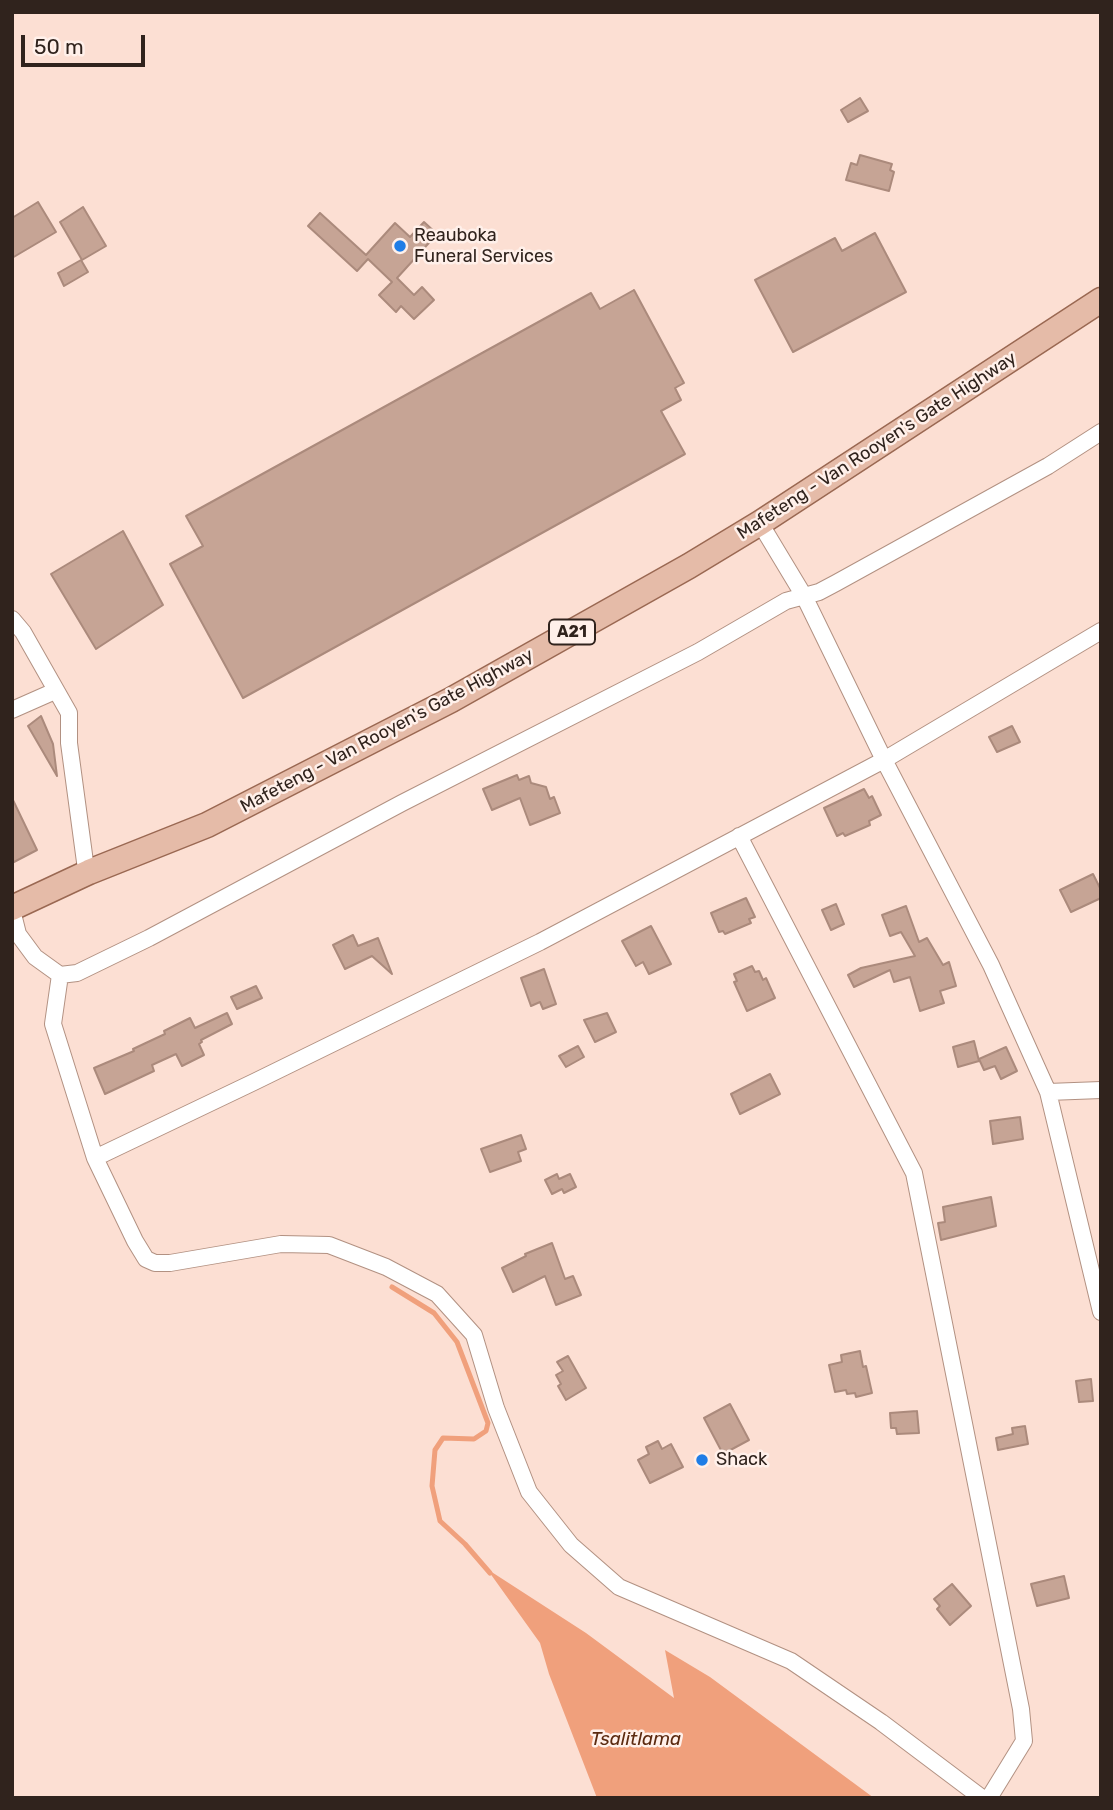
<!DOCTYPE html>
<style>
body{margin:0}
#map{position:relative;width:1113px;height:1810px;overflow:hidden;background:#fcdfd3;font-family:Rubik,sans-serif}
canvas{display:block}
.frame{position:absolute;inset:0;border:14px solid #30231d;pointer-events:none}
.scale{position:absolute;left:21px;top:35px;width:124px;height:32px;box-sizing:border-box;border:4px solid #30231d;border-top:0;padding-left:9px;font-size:21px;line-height:24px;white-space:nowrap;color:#30231d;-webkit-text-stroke:5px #fff0ea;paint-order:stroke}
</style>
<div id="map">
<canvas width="1113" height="1810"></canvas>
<div class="frame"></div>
<div class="scale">50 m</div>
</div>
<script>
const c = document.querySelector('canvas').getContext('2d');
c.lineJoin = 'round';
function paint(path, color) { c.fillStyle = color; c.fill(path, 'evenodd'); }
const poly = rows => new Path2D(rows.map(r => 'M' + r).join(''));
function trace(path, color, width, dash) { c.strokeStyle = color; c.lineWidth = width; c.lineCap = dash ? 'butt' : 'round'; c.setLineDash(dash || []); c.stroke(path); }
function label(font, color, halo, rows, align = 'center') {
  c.font = font + ' Rubik,sans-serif'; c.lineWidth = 5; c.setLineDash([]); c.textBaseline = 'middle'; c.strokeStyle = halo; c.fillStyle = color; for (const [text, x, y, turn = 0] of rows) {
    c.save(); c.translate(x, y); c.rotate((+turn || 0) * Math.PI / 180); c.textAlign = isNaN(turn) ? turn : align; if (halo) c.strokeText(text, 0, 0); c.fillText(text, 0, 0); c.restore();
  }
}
paint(poly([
 [487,1569,586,1633,674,1698,665,1650,710,1677,874,1798,597,1798,549,1674,540,1643]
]), '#f0a07c');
trace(poly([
 [392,1287,434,1313,457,1342,488,1423,486,1431,474,1439,443,1438,435,1450,432,1486,440,1521,465,1544,490,1573]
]), '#f0a07c', 5);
const building = poly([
 [860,98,868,111,848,122,841,110,860,98],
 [860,155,892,164,890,170,894,172,889,191,846,180,851,163,857,165,860,155],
 [38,202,56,232,12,258,12,218,38,202],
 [83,207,106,246,82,260,60,222,83,207],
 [320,213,366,255,395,223,410,237,424,222,437,234,397,278,414,295,422,287,434,300,414,319,401,306,396,312,379,295,392,282,368,259,357,271,308,226,320,213],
 [875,233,906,292,793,352,755,280,835,238,842,251,875,233],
 [81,260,88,272,64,286,58,273,81,260],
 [634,290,684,383,675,388,681,400,661,411,685,454,243,698,170,564,203,546,186,516,591,293,600,309,634,290],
 [123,531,163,605,96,649,51,574,123,531],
 [41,716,53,744,57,776,28,726,41,716],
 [1012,726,1020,742,997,752,989,737,1012,726],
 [517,775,519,780,529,776,531,783,546,787,550,799,554,797,560,813,530,825,520,798,492,810,483,789,517,775],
 [864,789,869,798,872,796,881,815,869,821,870,825,845,836,843,833,837,836,824,808,864,789],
 [12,798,37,850,12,863,12,798],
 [1093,874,1101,890,1101,898,1071,912,1060,890,1093,874],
 [746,898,755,917,749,919,751,923,725,934,723,931,719,932,711,913,746,898],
 [836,904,844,924,831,930,822,910,836,904],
 [906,906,919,942,927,938,943,965,949,962,956,986,940,991,944,1003,920,1011,910,977,894,982,890,970,854,987,848,975,861,968,915,956,901,932,890,936,882,915,906,906],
 [651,926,671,964,649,974,643,962,636,966,622,941,651,926],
 [353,935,358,946,378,938,392,974,372,956,345,969,333,945,353,935],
 [752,966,755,972,759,971,763,980,766,978,775,998,747,1011,734,982,737,981,734,974,752,966],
 [544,969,556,1004,543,1009,540,1002,531,1006,521,978,544,969],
 [256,986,262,998,237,1009,231,997,256,986],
 [227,1013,232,1024,201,1040,202,1042,199,1044,204,1055,182,1066,176,1054,152,1065,154,1071,105,1094,94,1068,134,1051,133,1049,165,1034,164,1031,190,1018,195,1028,227,1013],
 [607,1013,616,1032,595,1042,584,1020,607,1013],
 [974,1041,979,1061,958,1067,953,1047,974,1041],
 [578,1046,584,1057,566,1067,559,1056,578,1046],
 [1006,1047,1017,1071,1001,1079,995,1066,984,1070,979,1059,1006,1047],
 [770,1074,780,1094,740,1114,731,1094,770,1074],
 [1020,1117,1023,1139,993,1144,990,1121,1020,1117],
 [521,1135,526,1149,518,1152,521,1161,490,1172,481,1149,521,1135],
 [557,1174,559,1179,570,1174,576,1187,564,1193,562,1189,552,1194,545,1180,557,1174],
 [991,1197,996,1226,941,1240,938,1223,945,1222,943,1207,991,1197],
 [552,1243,565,1279,573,1276,581,1295,556,1305,545,1276,513,1292,502,1268,526,1256,525,1254,552,1243],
 [860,1351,863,1367,866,1366,872,1393,856,1397,855,1393,847,1394,846,1390,835,1392,829,1365,842,1362,841,1355,860,1351],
 [568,1356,586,1388,566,1400,558,1386,561,1384,556,1375,563,1371,557,1362,568,1356],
 [1091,1379,1093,1401,1079,1402,1076,1381,1091,1379],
 [730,1404,749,1440,723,1454,704,1418,730,1404],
 [917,1411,919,1433,897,1434,896,1428,891,1428,890,1413,917,1411],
 [1025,1426,1028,1444,998,1450,996,1438,1013,1434,1012,1428,1025,1426],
 [658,1441,662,1449,671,1444,683,1467,650,1483,638,1460,649,1454,646,1447,658,1441],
 [1064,1576,1069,1598,1037,1606,1031,1584,1064,1576],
 [952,1584,971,1606,950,1625,937,1609,940,1606,934,1599,952,1584]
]);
paint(building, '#c6a495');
trace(building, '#ab8a7c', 2);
const minor = poly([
 [760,523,804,596,884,760,991,965,1048,1092,1101,1090],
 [12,619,23,632,69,713,69,743,85,862,89,872],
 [12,710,55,691],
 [739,836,914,1173,1021,1709,1024,1741,989,1798],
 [12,910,18,934,35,957,60,975,77,973,149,938,402,803,698,652,786,601,819,592,836,583,1048,466,1101,432],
 [60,975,53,1024,95,1158,135,1241,146,1259,155,1263,170,1263,281,1244,329,1245,386,1267,437,1294,474,1335,496,1408,529,1492,571,1545,619,1587,791,1661,881,1722,982,1798],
 [1048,1092,1101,1312],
 [95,1158,254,1082,540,942,884,760,1101,631]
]);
const primary = poly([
 [12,908,89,872,207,825,451,700,689,566,760,523,1101,300]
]);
trace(minor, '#b29182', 18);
trace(primary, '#9a6852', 27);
trace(minor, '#fff', 16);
trace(primary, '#e5bba8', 24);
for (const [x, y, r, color] of [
 [400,246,7,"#1f7de6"],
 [702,1460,7,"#1f7de6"]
]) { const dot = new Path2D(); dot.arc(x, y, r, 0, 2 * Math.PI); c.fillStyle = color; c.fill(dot); trace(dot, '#fff0ea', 2.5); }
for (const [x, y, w] of [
 [572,632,46]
]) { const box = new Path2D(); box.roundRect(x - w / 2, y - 12.5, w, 25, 5); c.fillStyle = '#fff0ea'; c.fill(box); trace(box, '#30231d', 2); }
label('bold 16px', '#30231d', null, [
 ["A21",572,632]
]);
label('18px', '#30231d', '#fff0ea', [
 ["Reauboka",414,236],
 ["Funeral Services",414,257],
 ["Shack",716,1460]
], 'left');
label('18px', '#30231d', '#fff0ea', [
 ["Mafeteng - Van Rooyen's Gate Highway",877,446,-33],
 ["Mafeteng - Van Rooyen's Gate Highway",387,731,-28]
]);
label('italic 19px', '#5c2a10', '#fff0ea', [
 ["Tsalitlama",636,1740]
]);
</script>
